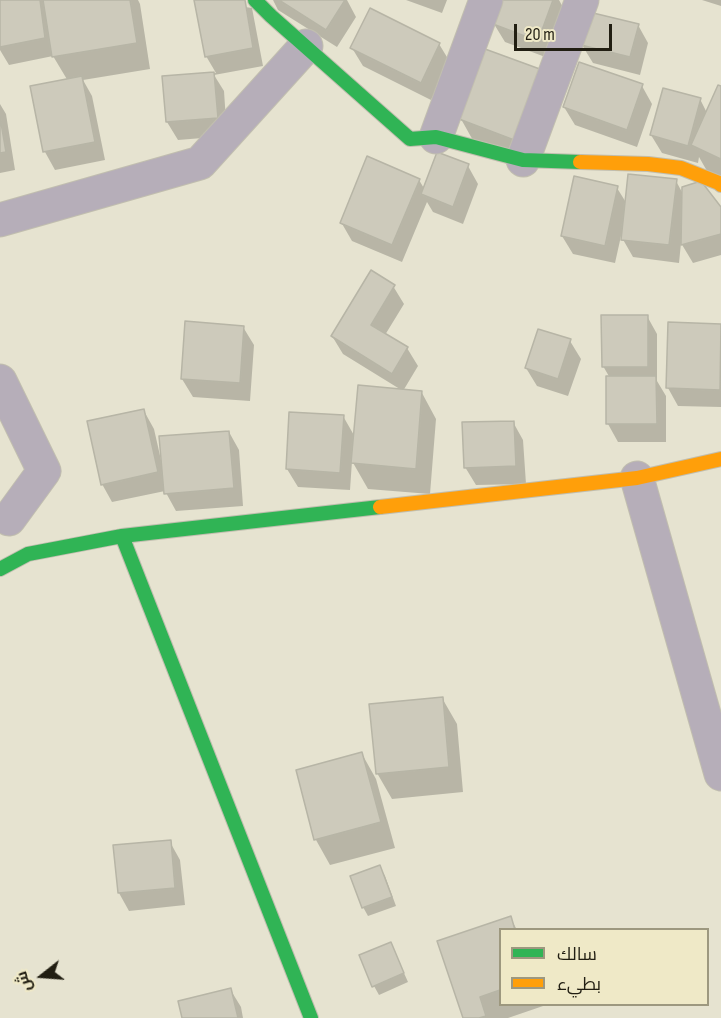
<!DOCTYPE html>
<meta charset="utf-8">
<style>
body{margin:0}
#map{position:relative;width:721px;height:1018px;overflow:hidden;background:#e6e3d0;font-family:"Sofia Sans Condensed",Cairo,sans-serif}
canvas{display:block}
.legend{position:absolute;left:499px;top:928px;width:210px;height:78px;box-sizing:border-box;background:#efe9c7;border:2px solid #9d987f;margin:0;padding:8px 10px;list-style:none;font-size:18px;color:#211e12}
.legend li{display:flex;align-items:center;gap:12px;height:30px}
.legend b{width:30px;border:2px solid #9d987f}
.north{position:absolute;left:12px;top:946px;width:60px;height:60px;-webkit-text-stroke:4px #efe9c7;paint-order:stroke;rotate:253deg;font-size:16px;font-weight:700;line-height:24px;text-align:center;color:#211e12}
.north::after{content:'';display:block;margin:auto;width:21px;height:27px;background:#211e12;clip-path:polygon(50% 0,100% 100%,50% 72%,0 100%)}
.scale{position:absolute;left:514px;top:24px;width:98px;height:27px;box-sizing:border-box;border:3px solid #211e12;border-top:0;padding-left:8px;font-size:18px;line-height:21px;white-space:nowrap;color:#211e12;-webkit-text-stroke:4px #efe9c7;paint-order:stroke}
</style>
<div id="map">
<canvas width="721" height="1018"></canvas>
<ul class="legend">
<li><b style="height:8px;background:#30b455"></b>سالك</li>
<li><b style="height:8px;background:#ff9f0a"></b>بطيء</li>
</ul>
<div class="north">ش</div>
<div class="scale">20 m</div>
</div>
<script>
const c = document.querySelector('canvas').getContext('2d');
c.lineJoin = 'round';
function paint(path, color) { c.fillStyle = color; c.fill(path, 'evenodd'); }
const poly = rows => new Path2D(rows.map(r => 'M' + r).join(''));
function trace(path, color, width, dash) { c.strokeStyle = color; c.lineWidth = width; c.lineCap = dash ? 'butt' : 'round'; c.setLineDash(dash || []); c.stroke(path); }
paint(poly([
 [0,0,138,0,140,4,150,69,83,80,92,96,105,160,55,170,45,152,68,81,53,56,9,65,0,50],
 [196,0,252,8,263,66,214,75,224,91,227,136,178,140,167,122,164,77,216,73,206,56],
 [273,0,347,0,356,17,337,47,278,10],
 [406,0,447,0,442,13],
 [503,0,559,0,565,11,548,58,505,42,494,24],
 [702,0,721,0,721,6],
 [638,25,648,43,640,75,593,63,582,45],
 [439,44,450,62,431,100,363,66,352,48],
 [642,86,652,104,637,147,575,125,564,107],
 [721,88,721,177,707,171,699,157,698,163,662,153,651,135,700,99,707,113],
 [562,99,537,167,475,144,461,119],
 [0,104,6,114,15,170,0,173],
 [468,166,478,184,463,224,433,212,427,202,402,262,352,241,341,222,419,180,425,190],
 [676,181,683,194,721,209,721,255,693,263,681,243,679,263,633,257,621,236,615,263,573,254,562,236,617,188,627,204],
 [393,286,404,304,385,335,407,348,418,366,403,391,343,354,332,336],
 [647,316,657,334,657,381,666,396,666,442,618,442,608,424,610,378,603,366],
 [670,323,721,325,721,407,678,406,668,388],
 [243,327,254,345,250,401,193,397,182,379],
 [570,341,581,359,568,396,537,386,526,368],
 [422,393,436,419,430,494,368,489,352,461,350,490,298,487,287,469,343,416,355,437],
 [144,411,154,429,161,460,229,432,239,450,243,506,176,511,165,491,112,502,102,484],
 [513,422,523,440,526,484,476,485,465,467],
 [442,698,457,724,463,792,392,799,377,773],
 [362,754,376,779,395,848,330,865,316,840],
 [170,842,180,860,185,905,129,911,119,893],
 [380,867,385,876,396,906,368,916,363,907],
 [510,917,517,930,500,930,500,1004,546,1005,508,1018,465,1018,439,942],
 [395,953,408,982,379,995,374,986],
 [230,989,241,1007,243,1018,184,1018]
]), '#0003');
const building = poly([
 [0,0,40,0,45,38,0,47,0,0],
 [43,0,130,0,137,43,52,57,43,0],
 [194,0,245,0,253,48,205,57,194,0],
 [279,0,345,0,326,30,279,0],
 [502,0,553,0,538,41,493,24,502,0],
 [370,8,440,43,421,83,350,48,370,8],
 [589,12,639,24,630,57,581,45,589,12],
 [485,49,548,72,522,143,459,119,485,49],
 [579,62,643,84,627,130,563,107,579,62],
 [214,72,218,118,166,122,162,76,214,72],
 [82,76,95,142,43,152,30,86,82,76],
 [718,85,721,86,721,159,691,145,718,85],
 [663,88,701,98,688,146,650,135,663,88],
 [0,117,6,152,0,153,0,117],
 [437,152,469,164,453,207,421,194,437,152],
 [367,156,420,179,392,245,340,223,367,156],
 [628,174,677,179,669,245,621,240,628,174],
 [574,176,618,186,605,246,561,236,574,176],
 [701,181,721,207,721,234,681,245,682,187,701,181],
 [371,270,395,285,371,325,408,347,392,374,331,336,371,270],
 [601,315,648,315,648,367,602,367,601,315],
 [185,321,244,326,240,383,181,379,185,321],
 [668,322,721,324,720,390,666,388,668,322],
 [538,329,571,339,558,379,525,368,538,329],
 [606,376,656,376,657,424,606,424,606,376],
 [358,385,422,391,416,469,351,463,358,385],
 [144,409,158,472,101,485,87,421,144,409],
 [289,412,344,415,340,473,286,469,289,412],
 [514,421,516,466,464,468,462,422,514,421],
 [229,431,234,488,164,494,159,436,229,431],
 [443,697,449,767,376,774,369,704,443,697],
 [362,752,381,822,314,840,296,770,362,752],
 [171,840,175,888,118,893,113,845,171,840],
 [380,865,392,897,362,908,350,876,380,865],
 [511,916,515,930,500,930,500,990,480,997,486,1016,479,1018,463,1018,437,941,511,916],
 [391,942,404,973,372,987,359,955,391,942],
 [231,988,238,1018,182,1018,178,1001,231,988]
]);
paint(building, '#cdcabb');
trace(building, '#b7b5a6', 1.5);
const street = poly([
 [436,137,486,0],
 [523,160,582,0],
 [0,220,200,163,306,46],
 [0,381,44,471,9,519],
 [637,478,721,774]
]);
const fast = poly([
 [255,0,271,16,410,139,436,137,523,160,580,162],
 [122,536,311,1018],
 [0,569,28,554,122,536,380,507]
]);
const slow = poly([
 [580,162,648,164,681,168,719,183,721,185],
 [380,507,637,478,721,459]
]);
trace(street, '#c1beaf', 35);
trace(fast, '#c1beaf', 16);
trace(slow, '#c1beaf', 16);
trace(street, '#b6aeb9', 33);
trace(fast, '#30b455', 14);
trace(slow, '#ff9f0a', 14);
</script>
